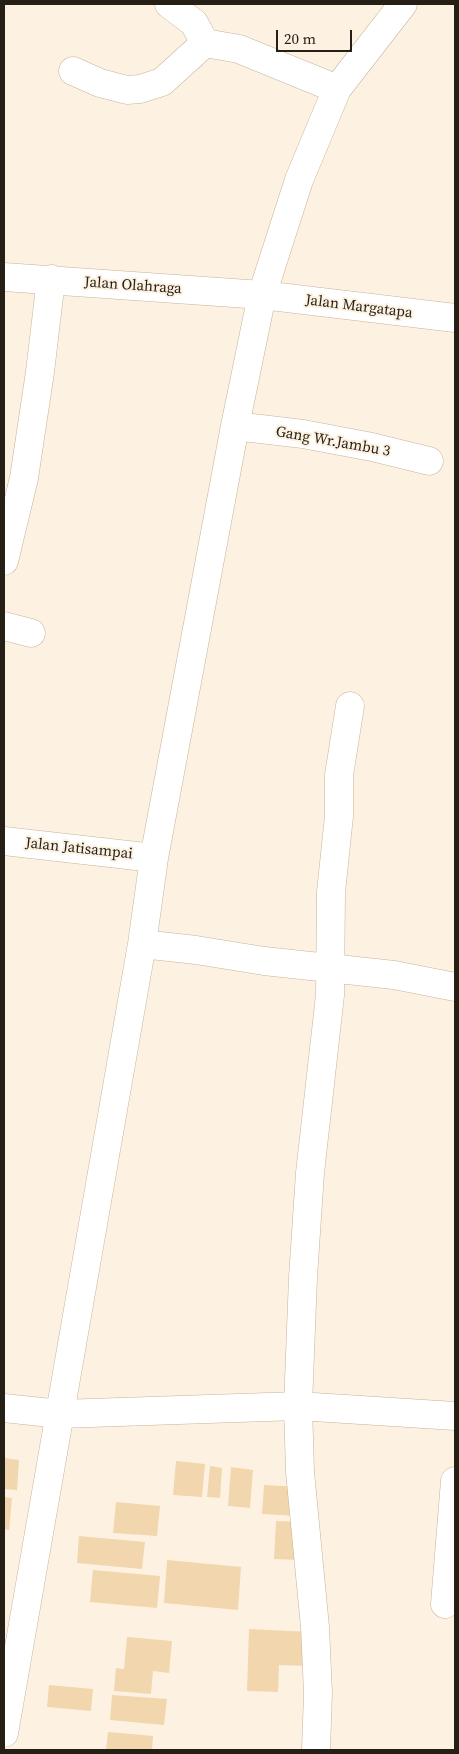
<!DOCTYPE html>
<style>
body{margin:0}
#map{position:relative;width:459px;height:1754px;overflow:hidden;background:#fdf2e2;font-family:"Source Serif 4",serif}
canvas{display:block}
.frame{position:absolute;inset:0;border:5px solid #251f15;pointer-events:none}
.scale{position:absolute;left:276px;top:30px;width:76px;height:22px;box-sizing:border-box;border:2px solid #251f15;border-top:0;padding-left:6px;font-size:15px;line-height:18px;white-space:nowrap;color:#251f15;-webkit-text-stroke:4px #fdf2e2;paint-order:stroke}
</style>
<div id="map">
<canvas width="459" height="1754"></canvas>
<div class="frame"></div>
<div class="scale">20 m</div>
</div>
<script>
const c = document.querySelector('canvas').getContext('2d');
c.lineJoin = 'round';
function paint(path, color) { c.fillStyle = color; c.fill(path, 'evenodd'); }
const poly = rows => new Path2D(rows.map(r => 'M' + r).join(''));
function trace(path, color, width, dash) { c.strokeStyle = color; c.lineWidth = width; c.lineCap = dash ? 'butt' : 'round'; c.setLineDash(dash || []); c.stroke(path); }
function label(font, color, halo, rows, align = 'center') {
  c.font = font + ' "Source Serif 4",serif'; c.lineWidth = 4; c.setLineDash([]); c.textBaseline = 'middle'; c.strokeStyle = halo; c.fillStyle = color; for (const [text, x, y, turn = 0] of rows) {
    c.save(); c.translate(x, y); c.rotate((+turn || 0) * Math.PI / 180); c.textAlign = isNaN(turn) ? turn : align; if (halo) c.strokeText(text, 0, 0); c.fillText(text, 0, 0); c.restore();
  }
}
paint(poly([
 [4,1458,19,1460,17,1490,4,1489],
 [176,1461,205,1464,202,1497,173,1495],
 [210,1466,222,1468,220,1498,207,1497],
 [231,1467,253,1470,250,1508,228,1506],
 [264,1485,300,1487,298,1516,262,1514],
 [4,1497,12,1498,9,1530,4,1529],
 [116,1502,160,1506,157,1536,113,1533],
 [276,1521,301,1522,299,1560,274,1559],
 [79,1536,145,1542,142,1569,77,1563],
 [167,1560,241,1567,238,1610,164,1603],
 [93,1570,160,1576,157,1608,90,1602],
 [249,1629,310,1632,309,1666,279,1665,278,1692,247,1691],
 [127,1637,172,1641,169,1673,153,1671,151,1694,114,1691,116,1668,124,1669],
 [49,1685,93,1689,91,1711,47,1707],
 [112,1695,167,1699,164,1725,110,1720],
 [108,1732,153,1736,152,1750,106,1750]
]), '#f1d6ae');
const minor = poly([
 [169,4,194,23,205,43],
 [73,71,100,83,127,90,140,89,162,82,205,43,239,49,337,89],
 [4,277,262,295,455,318],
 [235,426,303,434,372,447,429,461],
 [4,561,24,478,40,372,51,279],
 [4,626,31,633],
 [4,841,154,858],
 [142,944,196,950,264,961,394,975,455,987],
 [4,1408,60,1414,298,1406,455,1416],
 [445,1604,455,1481],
 [4,1733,142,944,154,858,235,426,262,295,299,180,337,89,403,4],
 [316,1750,318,1693,315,1627,300,1472,298,1406,303,1277,310,1173,330,995,331,892,339,816,339,775,350,706]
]);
trace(minor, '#c6b399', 29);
trace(minor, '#fff', 28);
label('15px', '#251f15', '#fdf2e2', [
 ["Jalan Olahraga",133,286,4],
 ["Jalan Margatapa",359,307,7],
 ["Gang Wr.Jambu 3",333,442,10],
 ["Jalan Jatisampai",79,849,6]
]);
</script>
